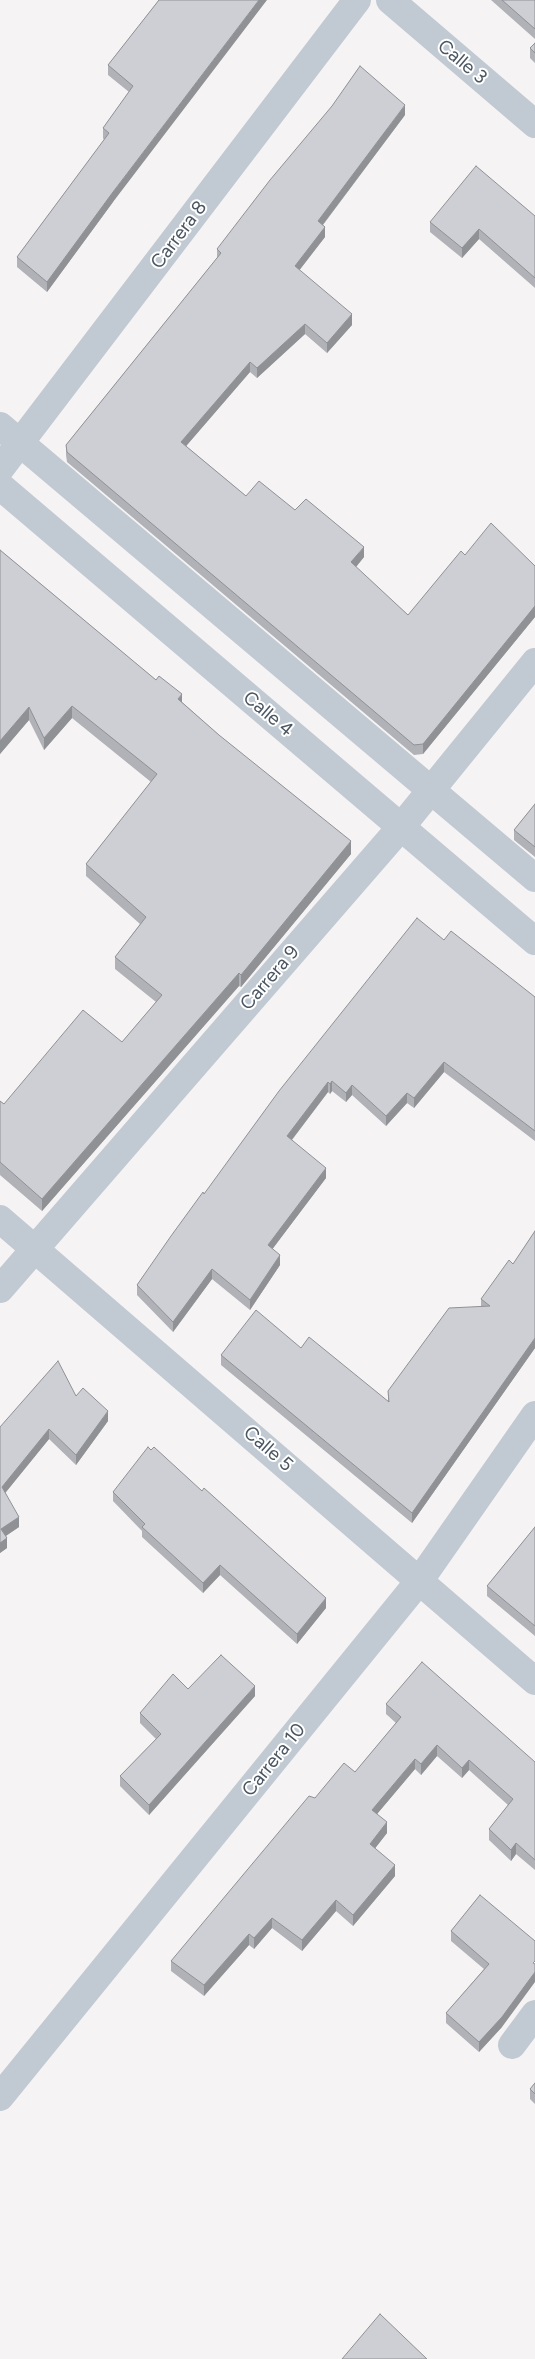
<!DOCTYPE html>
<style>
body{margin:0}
canvas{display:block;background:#f5f3f3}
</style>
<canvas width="535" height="2359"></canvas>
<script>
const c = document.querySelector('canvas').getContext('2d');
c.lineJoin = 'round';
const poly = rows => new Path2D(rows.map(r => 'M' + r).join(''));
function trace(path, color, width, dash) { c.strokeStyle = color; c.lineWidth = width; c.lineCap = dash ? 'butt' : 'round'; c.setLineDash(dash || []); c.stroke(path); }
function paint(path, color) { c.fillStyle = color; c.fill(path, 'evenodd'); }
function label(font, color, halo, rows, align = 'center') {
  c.font = font + ' Figtree,sans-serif'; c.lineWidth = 4; c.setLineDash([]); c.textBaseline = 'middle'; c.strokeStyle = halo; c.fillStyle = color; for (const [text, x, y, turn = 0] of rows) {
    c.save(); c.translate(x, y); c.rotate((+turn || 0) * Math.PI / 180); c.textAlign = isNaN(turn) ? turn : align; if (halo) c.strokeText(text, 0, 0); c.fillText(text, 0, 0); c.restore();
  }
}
trace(poly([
 [390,0,535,124],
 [0,469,357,0],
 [0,1219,535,1681],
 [0,1289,401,827,535,662],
 [512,2045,535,2014],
 [0,2097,420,1580,535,1415]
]), '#c1cad2', 28);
trace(poly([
 [0,426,535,878],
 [0,486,535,941]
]), '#c1cad2', 28);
paint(poly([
 [159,0,113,202,47,292,17,267,17,257,104,140,103,138,103,128,129,92,108,75,108,65],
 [491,0,535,0,535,39],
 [535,43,535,63,530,58,530,48],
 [405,115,323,225,325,237,299,270,352,325,327,353,305,334,257,378,250,372,186,446,246,496,295,510,364,557,356,567,408,615,465,555,535,566,535,617,423,754,414,755,67,462,66,455,66,445,217,258,217,249],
 [535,216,535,288,479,239,462,258,430,232,430,222],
 [0,550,182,702,351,854,241,987,239,986,42,1211,0,1175,0,1101,4,1104,122,1042,156,1002,115,969,115,957,140,924,86,876,86,864,151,782,72,718,44,750,29,720,0,754],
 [535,804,535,857,514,840,514,830],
 [444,940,535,997,535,1141,444,1072,414,1108,407,1103,386,1126,352,1095,346,1102,332,1091,330,1094,328,1092,292,1140,326,1178,272,1249,280,1265,250,1310,212,1279,173,1332,137,1295,137,1285,204,1194],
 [535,1231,535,1348,412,1523,221,1365,221,1355,301,1348,388,1401,388,1391,481,1306,481,1299,513,1264],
 [76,1396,108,1421,76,1465,49,1439,5,1493,19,1527,6,1536,7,1548,0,1553,0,1427],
 [113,1492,326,1608,297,1644,220,1575,203,1593,142,1537,142,1531,113,1501],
 [535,1527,535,1636,487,1596,487,1586],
 [188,1689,255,1696,149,1815,120,1786,120,1776,156,1739,140,1723,140,1713],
 [386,1704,535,1762,535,1870,516,1854,511,1861,489,1840,489,1829,508,1805,469,1770,462,1778,437,1756,421,1775,415,1769,377,1814,387,1833,375,1848,395,1876,353,1926,336,1911,302,1951,272,1928,254,1949,249,1945,204,1996,171,1971,171,1961,315,1798,355,1772,396,1723,386,1714],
 [480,1895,502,2027,479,2052,446,2023,446,2013,484,1969,451,1941,451,1931],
 [535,2083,535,2104,530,2099,530,2089]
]), '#b0b2b7');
paint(poly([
 [259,0,267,0,113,202,47,292,47,282,113,192],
 [405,105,405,115,318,231,318,221],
 [325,227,325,237,295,276,295,266],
 [479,229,479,239,462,258,462,248],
 [352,314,352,325,327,353,327,343],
 [305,324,305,334,257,378,257,368],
 [250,362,250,372,181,452,181,442],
 [364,547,364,557,351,573,351,562],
 [535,606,535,617,423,754,423,744],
 [182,694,182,707,178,699],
 [72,706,72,718,44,750,44,738],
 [29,707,29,720,0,754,0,741],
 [351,841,351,854,241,987,241,975],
 [239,973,239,986,42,1211,42,1199],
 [444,1062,444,1072,414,1108,414,1098],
 [332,1081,332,1091,330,1094,330,1084],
 [328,1082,328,1092,287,1146,287,1136],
 [352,1085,352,1095,346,1102,346,1093],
 [407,1093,407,1103,386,1126,386,1116],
 [326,1168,326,1178,268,1255,268,1245],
 [280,1255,280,1265,250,1310,250,1300],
 [212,1269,212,1279,173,1332,173,1322],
 [535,1338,535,1348,412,1523,412,1513],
 [108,1411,108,1421,76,1465,76,1455],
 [49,1429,49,1439,2,1497,2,1487],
 [19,1517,19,1527,1,1539,1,1529],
 [7,1538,7,1548,0,1553,0,1543],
 [220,1565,220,1575,203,1593,203,1583],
 [326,1598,326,1608,297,1644,297,1634],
 [255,1686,255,1696,149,1815,149,1805],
 [437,1745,437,1756,421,1775,421,1764],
 [415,1759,415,1769,372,1820,372,1810],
 [469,1760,469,1770,462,1778,462,1768],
 [387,1822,387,1833,370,1855,370,1844],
 [516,1843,516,1854,511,1861,511,1850],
 [395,1865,395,1876,353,1926,353,1915],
 [336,1900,336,1911,302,1951,302,1940],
 [272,1918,272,1928,254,1949,254,1938],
 [249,1934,249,1945,204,1996,204,1985],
 [535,1972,535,1982,502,2027,479,2052,479,2042]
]), '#909195');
const building = poly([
 [159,0,259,0,113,192,47,282,17,257,109,133,103,128,133,86,108,65,159,0],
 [502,0,535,0,535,29,502,0],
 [535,43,535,53,530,48,535,43],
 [360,66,405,105,318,221,325,227,295,266,352,314,327,343,305,324,257,368,250,362,181,442,246,496,259,481,295,510,306,499,364,547,351,562,408,615,461,551,465,555,491,523,535,566,535,606,423,744,414,745,67,452,66,445,221,253,217,249,270,180,332,106,360,66],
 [476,166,535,216,535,278,479,229,462,248,430,222,476,166],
 [0,550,156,680,159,676,182,694,178,699,219,735,351,841,241,975,239,973,42,1199,0,1162,0,1101,4,1104,83,1010,122,1042,162,995,115,957,146,917,86,864,157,774,72,706,44,738,29,707,0,741,0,550],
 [535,804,535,847,514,830,535,804],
 [417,918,444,940,451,931,535,997,535,1131,444,1062,414,1098,407,1093,386,1116,352,1085,346,1093,332,1081,330,1084,328,1082,287,1136,326,1168,268,1245,280,1255,250,1300,212,1269,173,1322,137,1285,171,1236,203,1192,204,1194,279,1091,417,918],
 [535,1231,535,1338,412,1513,221,1355,256,1310,301,1348,309,1337,389,1402,388,1391,449,1308,490,1306,481,1299,509,1260,513,1264,535,1231],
 [58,1361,76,1396,83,1388,108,1411,76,1455,49,1429,2,1487,19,1517,1,1529,7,1538,0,1543,0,1427,58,1361],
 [148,1447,151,1450,154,1447,202,1491,204,1488,326,1598,297,1634,220,1565,203,1583,142,1527,145,1524,113,1492,148,1447],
 [535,1527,535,1626,487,1586,535,1527],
 [221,1655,255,1686,149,1805,120,1776,161,1734,140,1713,173,1674,188,1689,221,1655],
 [422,1662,535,1762,535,1860,516,1843,511,1850,489,1829,513,1799,469,1760,462,1768,437,1745,421,1764,415,1759,372,1810,387,1822,370,1844,395,1865,353,1915,336,1900,302,1940,272,1918,254,1938,249,1934,204,1985,171,1961,309,1796,315,1798,344,1763,355,1772,401,1717,386,1704,422,1662],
 [480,1895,535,1941,535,1961,533,1963,535,1964,535,1972,502,2017,479,2042,446,2013,489,1964,451,1931,480,1895],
 [535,2083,535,2094,530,2089,535,2083],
 [380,2314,427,2359,342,2359,380,2314]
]);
paint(building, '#cdcfd5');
trace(building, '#909195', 1);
label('19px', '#4a5661', '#fff', [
 ["Calle 3",462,62,40],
 ["Carrera 8",179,235,-53],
 ["Calle 4",268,714,40],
 ["Carrera 9",270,978,-49],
 ["Calle 5",268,1449,41],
 ["Carrera 10",274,1760,-51]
]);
</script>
